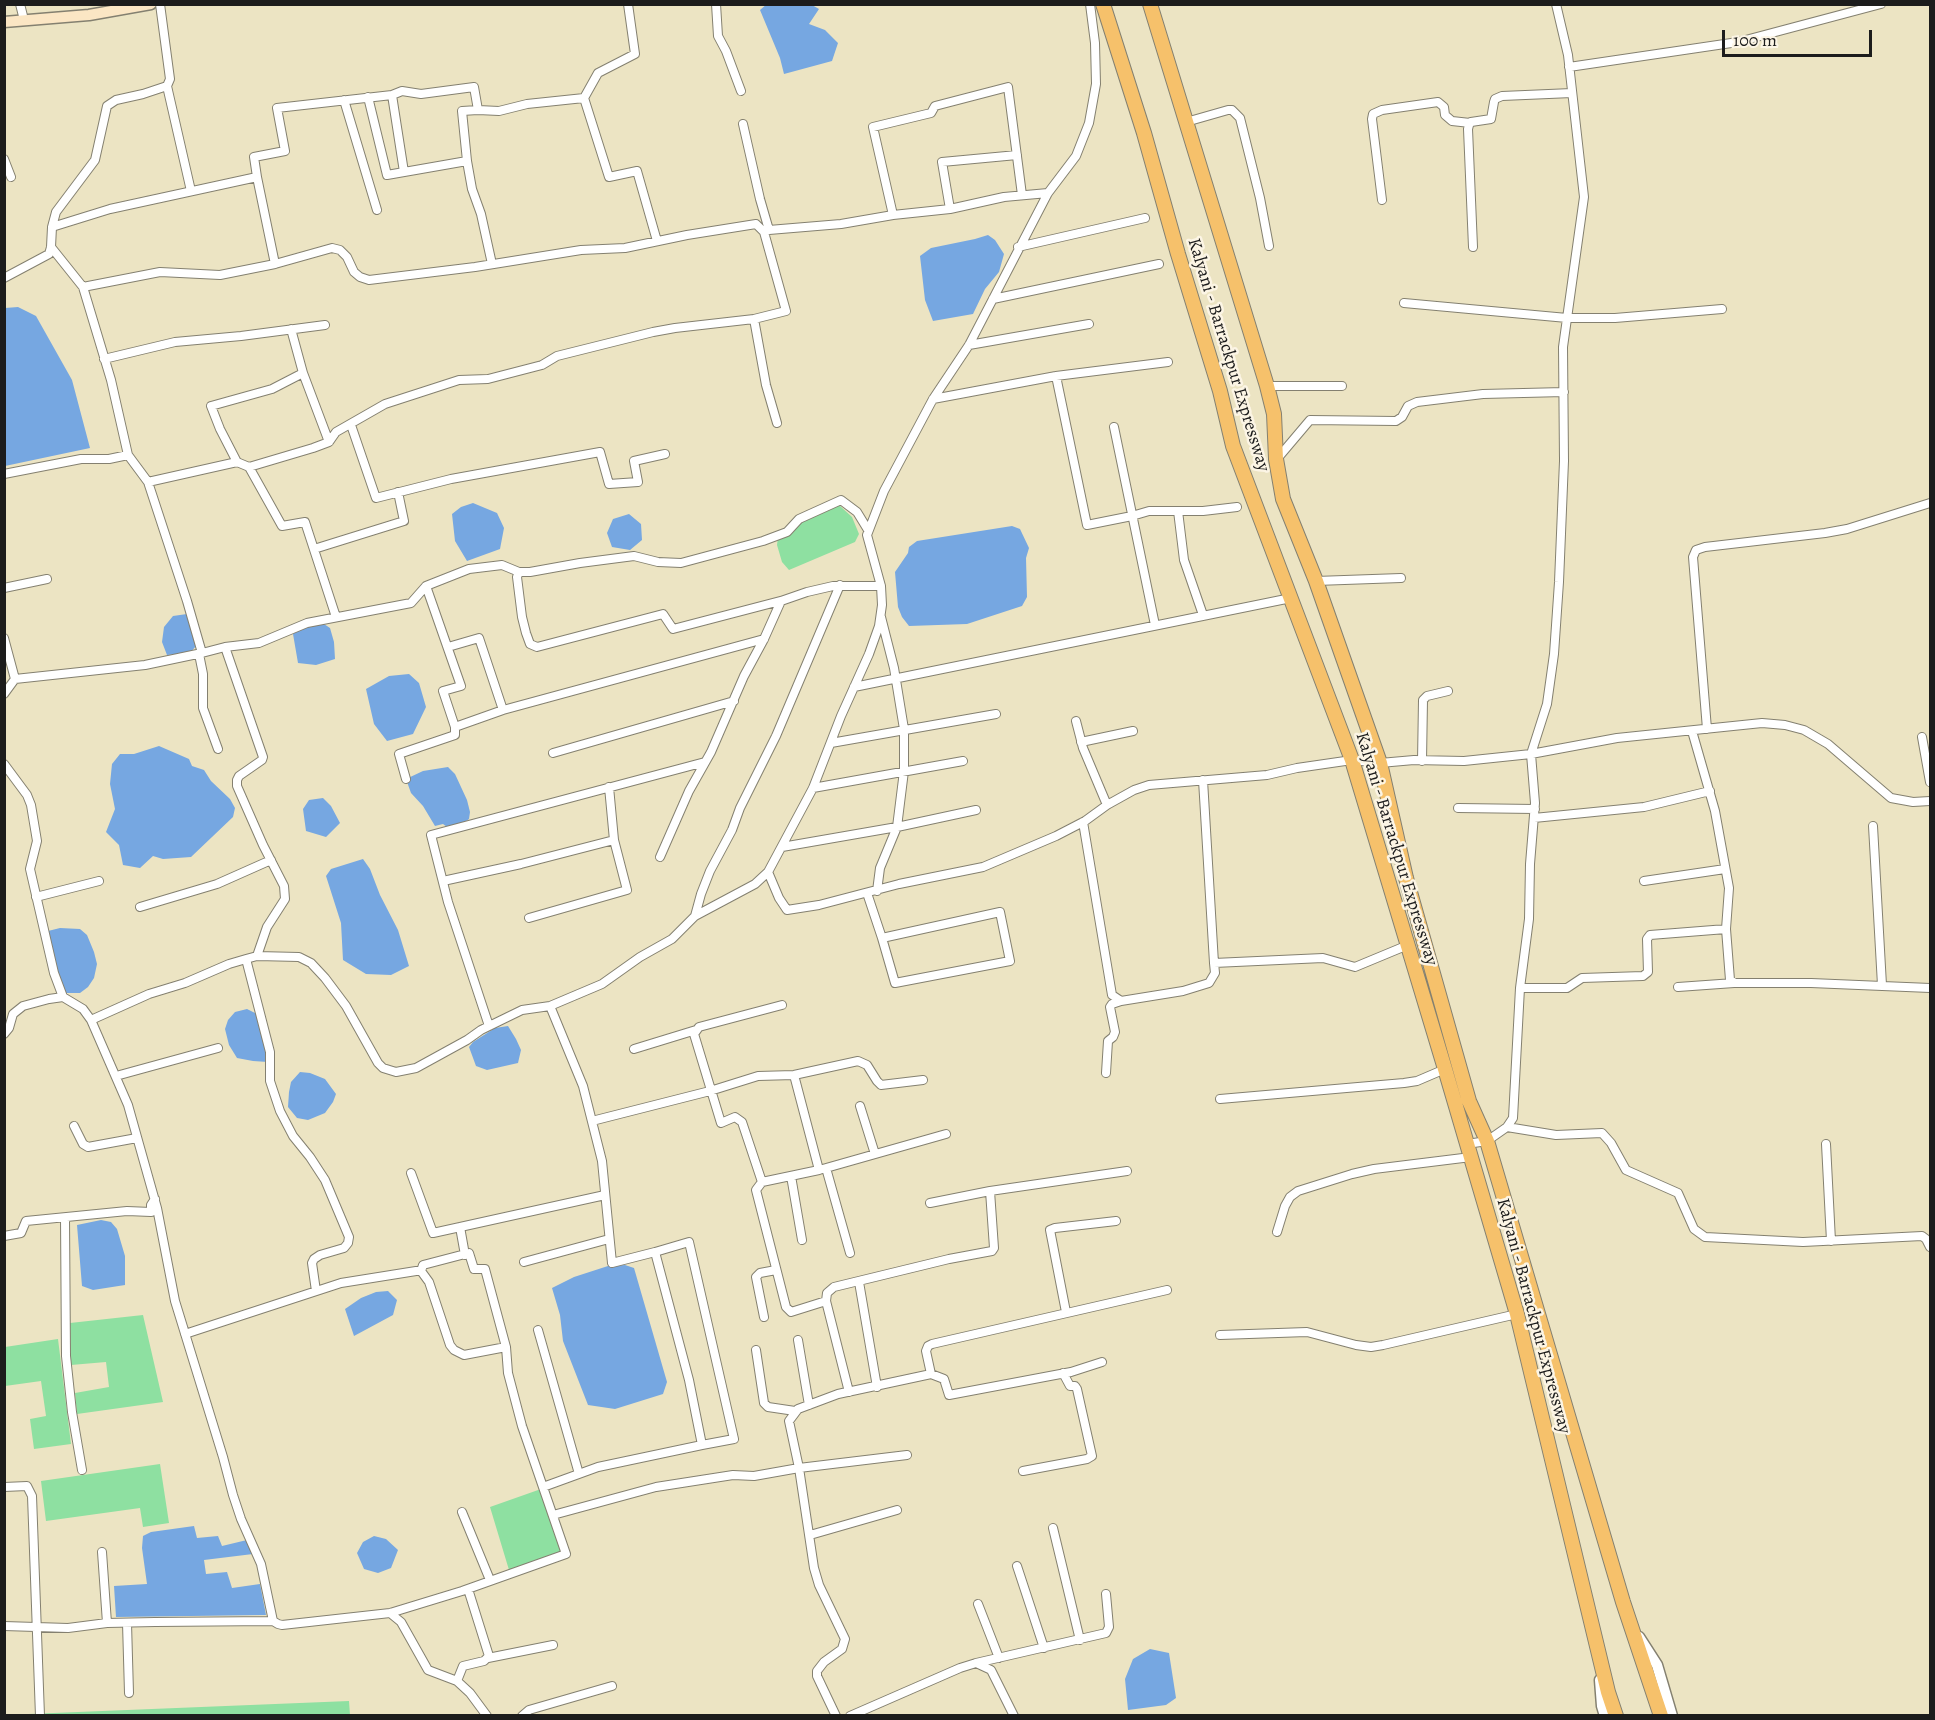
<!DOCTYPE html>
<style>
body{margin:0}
#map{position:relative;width:1935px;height:1720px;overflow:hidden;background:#ece4c3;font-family:Alegreya,serif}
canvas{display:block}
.frame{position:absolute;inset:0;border:6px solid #1c1c1c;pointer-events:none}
.scale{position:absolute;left:1722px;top:30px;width:150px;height:27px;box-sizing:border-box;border:3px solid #1c1c1c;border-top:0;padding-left:8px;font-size:18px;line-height:21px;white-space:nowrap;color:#1c1c1c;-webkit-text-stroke:4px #fcf5e5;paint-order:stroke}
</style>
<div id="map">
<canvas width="1935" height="1720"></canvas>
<div class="frame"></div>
<div class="scale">100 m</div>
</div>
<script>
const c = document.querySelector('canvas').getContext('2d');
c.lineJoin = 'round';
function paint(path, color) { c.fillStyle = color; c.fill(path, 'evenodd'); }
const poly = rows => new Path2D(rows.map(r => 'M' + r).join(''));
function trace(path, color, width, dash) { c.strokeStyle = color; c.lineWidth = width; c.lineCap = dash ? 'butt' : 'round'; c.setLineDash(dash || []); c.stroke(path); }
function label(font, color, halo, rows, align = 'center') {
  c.font = font + ' Alegreya,serif'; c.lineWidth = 5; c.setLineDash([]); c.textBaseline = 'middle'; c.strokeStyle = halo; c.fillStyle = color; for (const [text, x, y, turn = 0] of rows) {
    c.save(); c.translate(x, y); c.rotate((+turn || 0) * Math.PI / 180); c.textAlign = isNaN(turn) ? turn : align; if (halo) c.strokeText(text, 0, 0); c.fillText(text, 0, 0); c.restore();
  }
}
paint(poly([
 [833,506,840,506,852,517,859,534,855,542,789,570,782,562,777,545,778,537,801,521],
 [143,1315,163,1402,77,1414,75,1393,109,1387,106,1362,71,1365,70,1323],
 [58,1339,71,1444,34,1449,30,1419,46,1416,41,1381,5,1386,5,1347],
 [160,1464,169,1523,143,1527,140,1508,46,1521,41,1481],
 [541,1489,566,1556,513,1573,509,1570,490,1507],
 [349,1701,350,1715,5,1716,4,1715]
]), '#8ee0a1');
paint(poly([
 [767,4,812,5,819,9,809,24,825,30,838,43,832,61,784,74,780,58,760,10],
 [988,235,995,240,1004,254,999,272,985,289,973,314,933,321,925,300,920,256,931,248,975,239],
 [18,307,36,316,72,380,90,448,5,466,5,308],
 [473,503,497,513,504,528,500,549,467,561,455,541,452,514,461,507],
 [629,514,641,524,642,540,630,550,612,547,607,533,613,519],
 [1012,526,1020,529,1029,548,1026,558,1027,597,1022,606,967,624,909,626,902,617,898,607,895,572,908,553,909,547,917,541],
 [187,614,196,646,190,653,167,655,162,642,164,627,173,616],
 [321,622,330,628,334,642,335,659,316,665,298,663,293,634,307,623],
 [409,674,419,683,426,707,413,734,387,741,374,724,366,689,389,676],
 [159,746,189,759,192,766,204,770,211,781,230,799,235,808,233,817,191,857,163,859,153,856,140,868,123,865,119,845,106,832,115,809,110,784,112,764,120,754,134,754],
 [448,767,455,774,467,800,470,812,469,819,462,824,447,827,443,824,435,826,423,806,411,793,406,779,423,771],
 [323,798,331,806,340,823,326,837,306,831,303,809,309,800],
 [363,859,370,869,380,895,398,930,409,966,391,975,366,974,343,960,341,923,326,876,331,869],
 [60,928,80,929,87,935,94,952,97,964,94,978,88,987,80,993,63,993,48,931],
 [247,1009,259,1015,268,1062,253,1061,237,1058,229,1045,225,1029,228,1020,235,1012],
 [508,1026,516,1039,521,1050,518,1063,487,1070,476,1066,469,1047,473,1042,495,1028],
 [300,1072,310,1073,325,1079,336,1094,333,1102,325,1113,308,1120,297,1118,288,1107,289,1092,291,1082],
 [101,1220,111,1222,117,1229,125,1256,125,1285,93,1290,82,1286,77,1225],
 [625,1265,634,1268,667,1382,663,1394,615,1409,588,1405,563,1341,560,1315,552,1288,574,1277,608,1266],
 [388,1291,397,1300,393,1315,354,1336,345,1309,361,1298,376,1292],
 [194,1526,197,1538,218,1536,222,1546,247,1540,253,1554,204,1560,206,1574,227,1572,232,1588,260,1584,266,1615,116,1617,114,1586,147,1584,142,1548,143,1536,151,1532],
 [374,1536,386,1539,398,1550,391,1568,378,1573,364,1569,357,1553,363,1542],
 [1150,1649,1169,1653,1176,1698,1166,1705,1128,1710,1125,1679,1133,1659]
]), '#76a7e1');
const minor = poly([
 [20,4,24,20],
 [716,4,718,36,726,51,741,91],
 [1569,67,1738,42,1881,4],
 [167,86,191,191],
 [392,95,404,172],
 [368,97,387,175,467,161],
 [584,98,598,73,635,54,628,4],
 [344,100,377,210],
 [478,110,499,111,527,104,584,98,609,177,637,171,657,241],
 [1186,122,1228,110,1232,110,1240,118,1260,198,1269,246],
 [743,124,760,199,769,230],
 [4,159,11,177],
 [257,177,254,157,285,151,277,108,392,95,402,91,421,94,474,87,478,110,462,111,467,161,472,189,481,214,492,264],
 [1382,200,1372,119,1373,114,1382,110,1438,102,1444,107,1445,115,1452,121,1470,123],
 [950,209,942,162,1017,155],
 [893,215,873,127,931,113,935,106,1008,87,1022,195],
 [52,227,110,209,257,177,275,264],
 [51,247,83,287,160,272,220,275,275,264,332,248,340,250,347,257,354,272,360,277,369,280,475,267,581,250,625,248,687,235,756,224,764,232],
 [1018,247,1145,218],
 [1473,247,1468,129,1469,125,1471,122,1491,119,1494,102,1495,99,1502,96,1572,93],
 [4,278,49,254,51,247,52,227,56,212,95,160,107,106,116,100,143,94,167,86,170,79,160,4],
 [993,299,1159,264],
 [1404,303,1567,318,1615,318,1722,309],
 [291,329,303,373],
 [969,345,1089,324],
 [104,359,175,342,241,336,325,325],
 [1056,376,1087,525,1132,516,1149,511,1203,511,1237,507],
 [1267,386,1342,386],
 [933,399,1056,376,1168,362],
 [777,423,766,385,754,319,786,311,764,232,769,230,841,224,893,215,950,209,1004,197,1048,193],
 [351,425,376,498,451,479,600,452,609,484,638,482,634,461,665,454],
 [1114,427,1155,625],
 [1277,459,1310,420,1396,421,1402,417,1408,406,1417,402,1483,394,1564,392],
 [237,462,220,429,211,406,272,389,303,373,329,442],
 [249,467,282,526,305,522,336,617],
 [4,474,81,459,109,459,128,455],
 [148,482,237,462,249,467,313,448,329,442,336,432,385,404,459,380,488,379,542,365,557,356,653,332,675,328,754,319],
 [1178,511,1184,560,1203,615],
 [314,549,404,521,398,492],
 [1316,581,1401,578],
 [4,588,47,579],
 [784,600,673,629,663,614,537,647,530,644,526,633,522,617,517,577,519,572,530,572,580,563,634,556,658,562,681,563,763,541,787,532,799,519,841,500,857,512,868,530],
 [4,638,15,679,4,694],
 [225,647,263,757,262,760,239,776,237,780,237,786,263,845,284,886,285,899,267,927,257,956],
 [448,647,479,638,503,710],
 [202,653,225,647,259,643,307,623,411,603,426,586,469,569,502,565,519,572],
 [199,654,203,674,203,708,218,749],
 [15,679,145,665,202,653,187,601,148,482,128,455,111,380,83,287],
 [854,687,1291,598],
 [1076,721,1083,748,1107,805],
 [455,727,503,710,764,639],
 [1707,729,1693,557,1696,550,1705,547,1825,533,1847,529,1930,503],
 [1692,731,1715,811,1729,888,1726,929,1730,980,1735,983,1811,983,1930,988],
 [1922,737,1930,782],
 [1081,742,1133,731],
 [831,743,996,714],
 [553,753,734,701],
 [1422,761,1423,700,1427,696,1448,691],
 [4,764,27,795,31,805,37,841,30,869,54,973,63,997],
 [406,779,399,754,455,735,455,727,443,691,461,686,426,586],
 [1203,780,1214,963,1323,958,1355,967,1408,945],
 [813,788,963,761],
 [1458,808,1535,809],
 [1534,818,1644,807,1710,791],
 [1083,822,1112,995,1121,1001,1183,991,1209,983,1215,973,1214,963],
 [1873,826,1882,985],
 [782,847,897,827,976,810],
 [660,857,689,791,711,752,744,676,764,639,781,601,807,592,833,586,881,586],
 [768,872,813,788,841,716,869,654,879,626,882,605,881,586,867,535,884,491,933,399,969,345,1048,193,1076,156,1089,123,1096,84,1095,43,1090,4],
 [443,881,521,864,614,840],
 [1644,881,1725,869],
 [877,891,880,868,897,827,904,771,904,729,894,668,881,617],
 [867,893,882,938,895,983,1010,961,1000,912,882,938],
 [36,897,99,881],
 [140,907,217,884,271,860],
 [695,916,701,894,710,871,732,830,740,808,776,736,840,585],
 [529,918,627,890,614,840,609,787],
 [246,959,270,1052,270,1081,280,1111,293,1136,310,1157,325,1180,349,1237,348,1243,344,1248,320,1255,314,1259,312,1263,316,1291],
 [1678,987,1734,983],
 [1520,988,1567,988,1582,978,1643,976,1648,972,1647,939,1650,935,1726,929],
 [782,1005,699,1027,694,1034,721,1123,735,1117,742,1122,762,1182,819,1170,794,1075],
 [91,1020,128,1105,157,1208,175,1301,223,1457,233,1495,241,1519,261,1564,273,1621,278,1624,282,1625,390,1613,462,1591,566,1554,522,1426,508,1373,506,1347,485,1269,474,1269,469,1253,423,1265,421,1271],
 [489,1026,448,902,431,835,705,762],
 [4,1034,9,1028,13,1014,23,1006,49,999,63,997,83,1009,91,1020,149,994,185,983,229,964,246,959,257,956,299,957,311,963,325,978,346,1006,378,1063,383,1068,396,1072,416,1068,467,1040,481,1030,522,1010,550,1006,602,984,640,957,672,939,695,916,755,884,768,872,779,898,787,910,819,905,899,884,983,867,1056,836,1085,821,1107,805,1134,790,1149,785,1267,775,1297,768,1352,760,1380,763,1414,760,1464,761,1531,754,1617,738,1762,723,1785,725,1804,730,1828,744,1891,798,1913,802,1930,801],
 [634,1049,696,1030],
 [1106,1073,1108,1041,1113,1037,1115,1032,1110,1007,1112,1004,1121,1001],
 [116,1076,218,1048],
 [1220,1099,1404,1083,1417,1081,1445,1069],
 [860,1106,875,1154],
 [592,1121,710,1091,758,1076,794,1075,858,1061,867,1065,877,1081,881,1085,923,1080],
 [74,1126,83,1144,88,1147,137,1138],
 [1507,1127,1556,1135,1602,1133,1611,1143,1626,1170,1678,1193,1694,1229,1705,1237,1803,1242,1922,1236,1926,1239,1930,1247],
 [1467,1144,1487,1141,1507,1127,1513,1118,1520,988,1529,919,1530,864,1535,803,1531,754,1547,704,1554,654,1559,582,1564,461,1563,347,1584,197,1568,55,1556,4],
 [1826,1144,1831,1241],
 [826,1168,850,1253],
 [819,1170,946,1134],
 [411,1173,433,1233,605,1195],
 [791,1176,802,1240],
 [762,1182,756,1190,786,1307,791,1312,826,1301,827,1293,834,1287,949,1259,992,1251,994,1248,990,1191,1127,1171],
 [930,1203,990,1191],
 [65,1218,66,1356,72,1412,82,1470],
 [460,1227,465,1255],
 [1277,1232,1285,1206,1290,1197,1298,1191,1352,1174,1374,1169,1471,1157],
 [4,1236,21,1233,26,1221,127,1211,151,1212,151,1205,155,1199],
 [655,1252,689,1242,734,1439,702,1445],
 [524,1262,609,1239],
 [859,1282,877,1387],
 [826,1301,849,1392],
 [1066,1312,1050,1230,1055,1228,1116,1221],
 [764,1317,756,1277,760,1273,776,1270],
 [538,1330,579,1474],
 [185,1334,341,1283,416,1271,421,1271,429,1282,450,1345,454,1350,464,1355,506,1347],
 [1220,1335,1307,1332,1356,1345,1371,1347,1383,1345,1517,1314],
 [798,1340,809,1405],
 [756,1350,764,1403,768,1407,795,1411],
 [931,1374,926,1351,928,1346,932,1344,1167,1290],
 [1023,1471,1087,1459,1092,1456,1077,1389,1075,1386,1070,1386,1063,1373],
 [4,1487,27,1486,32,1496,40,1716],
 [543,1487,598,1467,702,1445,689,1380,655,1252,612,1263,602,1161,583,1086,550,1006],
 [462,1512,490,1580],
 [553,1515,656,1487,733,1475,754,1476,799,1468,789,1421,798,1409,838,1394,931,1374,944,1379,949,1395,1071,1372,1102,1362],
 [1053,1528,1080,1640],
 [810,1535,897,1510],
 [102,1552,107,1623],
 [1017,1566,1044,1648],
 [978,1604,999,1658],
 [390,1613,401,1622,428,1670,457,1681,470,1693,487,1716],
 [127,1623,129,1693],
 [4,1626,68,1628,107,1623,155,1622,273,1621],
 [488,1658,553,1645],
 [976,1663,1106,1633,1109,1627,1106,1594],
 [457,1681,463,1666,484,1661,489,1656,468,1589],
 [522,1716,529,1710,612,1686],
 [836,1716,817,1676,817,1671,824,1662,842,1649,845,1639,819,1585,814,1568,799,1468,907,1455],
 [850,1716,960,1668,976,1663,991,1670,1014,1716]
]);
const tertiary = poly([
 [1639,1637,1657,1665,1672,1716],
 [1600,1680,1602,1706,1605,1716]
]);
const secondary = poly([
 [4,22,89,15,151,4]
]);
const trunk = poly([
 [1103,4,1144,133,1178,254,1220,391,1233,446,1352,760,1445,1069,1517,1314,1608,1692,1616,1716],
 [1150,4,1267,386,1274,414,1276,459,1283,499,1316,581,1380,763,1406,878,1469,1101,1487,1141,1623,1602,1661,1716]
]);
trace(minor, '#848070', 10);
trace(tertiary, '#848070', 13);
trace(secondary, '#848070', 13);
trace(trunk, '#848070', 16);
trace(minor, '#fff', 8);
trace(tertiary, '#fff', 10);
trace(secondary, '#fbe6c4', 10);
trace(trunk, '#f6c16b', 14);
label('18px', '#1c1c1c', '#fcf5e5', [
 ["Kalyani - Barrackpur Expressway",1228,355,73],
 ["Kalyani - Barrackpur Expressway",1396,849,73],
 ["Kalyani - Barrackpur Expressway",1533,1316,75]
]);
</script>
